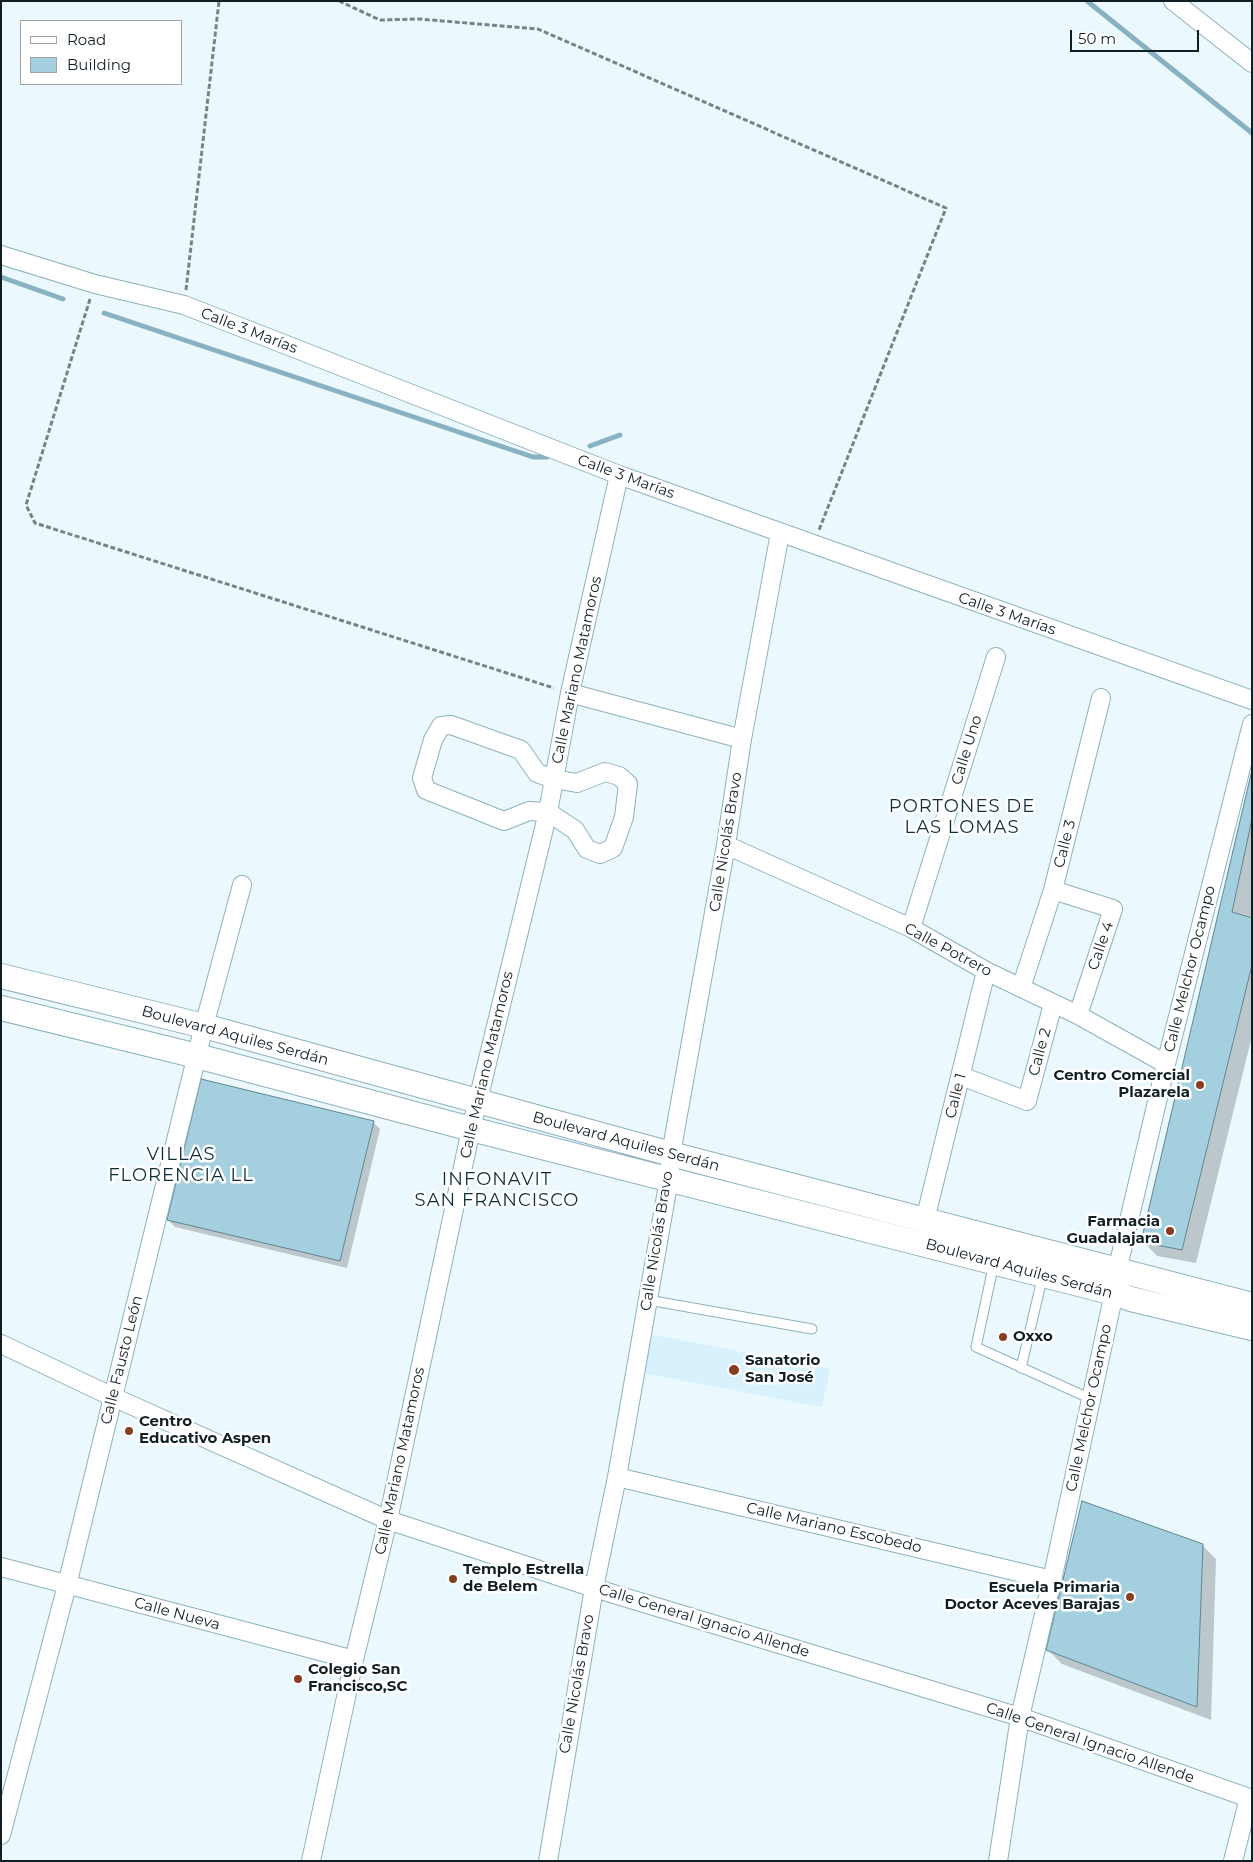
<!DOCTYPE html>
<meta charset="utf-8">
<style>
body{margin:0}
#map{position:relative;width:1253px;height:1862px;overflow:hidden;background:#ebf9ff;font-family:Montserrat,sans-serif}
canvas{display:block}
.frame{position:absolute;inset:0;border:2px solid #111f24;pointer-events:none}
.legend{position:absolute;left:20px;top:20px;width:162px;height:65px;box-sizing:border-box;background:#fff;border:1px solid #a0a5a7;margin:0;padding:6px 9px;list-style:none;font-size:15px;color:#111f24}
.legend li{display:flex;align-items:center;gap:10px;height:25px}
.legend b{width:25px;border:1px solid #a0a5a7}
.scale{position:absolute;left:1070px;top:30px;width:129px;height:22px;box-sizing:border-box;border:2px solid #111f24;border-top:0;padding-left:6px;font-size:15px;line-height:18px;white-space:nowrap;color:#111f24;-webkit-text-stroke:4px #fff;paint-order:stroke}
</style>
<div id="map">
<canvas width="1253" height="1862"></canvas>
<div class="frame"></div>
<ul class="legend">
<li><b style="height:6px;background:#fff"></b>Road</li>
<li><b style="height:14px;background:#a4cfde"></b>Building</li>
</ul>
<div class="scale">50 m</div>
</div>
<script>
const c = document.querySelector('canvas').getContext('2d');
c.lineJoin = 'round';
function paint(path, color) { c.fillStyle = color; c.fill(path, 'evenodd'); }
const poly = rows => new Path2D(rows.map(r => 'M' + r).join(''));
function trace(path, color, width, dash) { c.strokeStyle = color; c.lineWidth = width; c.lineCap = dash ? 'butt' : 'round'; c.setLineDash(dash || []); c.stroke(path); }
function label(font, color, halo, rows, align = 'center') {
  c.font = font + ' Montserrat,sans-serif'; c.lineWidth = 5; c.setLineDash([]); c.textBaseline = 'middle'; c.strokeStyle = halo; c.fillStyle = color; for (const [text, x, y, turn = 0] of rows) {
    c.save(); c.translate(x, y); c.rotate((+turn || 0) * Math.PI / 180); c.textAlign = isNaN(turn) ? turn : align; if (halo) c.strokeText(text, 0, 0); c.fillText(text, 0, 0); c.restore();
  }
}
paint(poly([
 [644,1333,830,1369,822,1407,637,1372]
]), '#d7f2fc');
paint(poly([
 [1252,776,1252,1036,1196,1263,1157,1256,1143,1241],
 [373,1122,380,1129,347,1268,175,1227,168,1220],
 [1202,1545,1216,1559,1211,1720,1062,1664,1048,1650]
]), '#0003');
trace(poly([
 [1087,1,1252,133],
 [1,277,63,299],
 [104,313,533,457,547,457],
 [590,446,620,435]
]), '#88b2c1', 5);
const building = poly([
 [1252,770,1252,965,1182,1250,1141,1242,1252,770],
 [1252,819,1252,918,1232,912,1252,819],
 [201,1079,374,1121,340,1261,167,1220,201,1079],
 [1082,1501,1203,1544,1197,1707,1046,1650,1082,1501]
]);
paint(building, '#a4cfde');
trace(building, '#628490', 1);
const lane = poly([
 [994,1263,976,1347,1091,1399],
 [648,1300,812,1329],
 [1021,1368,1043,1275]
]);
const street = poly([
 [1173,1,1252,63],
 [1,255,95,284,184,305,619,475,1252,700],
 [570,693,742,739],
 [451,725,521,750,537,773,554,779,577,783,605,772,619,776,628,784,624,817,613,848,600,854,587,849,575,830,548,812,529,811,504,821,426,790,422,778,433,740,441,726,451,725],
 [726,845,911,928,986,971,1078,1015,1166,1064],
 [1053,890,1113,909,1078,1015],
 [911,928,996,657],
 [1021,988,1053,890,1101,698],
 [961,1076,1027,1101,1053,1004],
 [925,1220,986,971],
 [1,1344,113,1397,388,1520,594,1588,1020,1717,1252,1799],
 [617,1477,1052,1580],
 [1,1567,354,1660],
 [1,1835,67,1585,204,1026,242,885],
 [311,1861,354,1660,388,1520,471,1129,548,812,570,693,619,475],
 [548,1861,594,1588,617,1477,669,1179,671,1154,726,845,742,739,780,533],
 [998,1861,1020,1717,1052,1580,1114,1293,1117,1271,1166,1064,1252,724],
 [1233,1861,1249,1798]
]);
const secondary = poly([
 [1,976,204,1026,671,1154,1252,1305],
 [1,1008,197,1056,471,1129,1114,1293,1131,1299,1252,1328]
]);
trace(lane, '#8eb1be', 11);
trace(street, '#8eb1be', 20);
trace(secondary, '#8eb1be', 26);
trace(poly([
 [339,1,380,20,419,19,538,29,946,208,819,530],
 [186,290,219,1],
 [90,299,26,505,35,523,554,688]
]), '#76848a', 3, [5, 2.5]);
trace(lane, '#fff', 9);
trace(street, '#fff', 18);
trace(secondary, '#fff', 24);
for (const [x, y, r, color] of [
 [1200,1085,5,"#863d21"],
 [1170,1231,5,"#863d21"],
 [1003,1337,5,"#863d21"],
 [734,1370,6,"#863d21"],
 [129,1431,5,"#863d21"],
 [453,1579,5,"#863d21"],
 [1130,1597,5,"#863d21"],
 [298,1679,5,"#863d21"]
]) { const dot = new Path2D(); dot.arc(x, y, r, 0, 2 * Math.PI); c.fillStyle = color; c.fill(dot); trace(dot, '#fff', 2); }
label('15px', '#111f24', '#fff', [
 ["Calle 3 Marías",249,331,21],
 ["Calle 3 Marías",626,477,20],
 ["Calle 3 Marías",1007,614,19],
 ["Calle Mariano Matamoros",577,670,-78],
 ["Calle Uno",967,750,-73],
 ["Calle Nicolás Bravo",726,842,-81],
 ["Calle 3",1065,844,-76],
 ["Calle 4",1101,946,-71],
 ["Calle Potrero",948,950,28],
 ["Calle Melchor Ocampo",1190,969,-76],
 ["Boulevard Aquiles Serdán",235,1036,15],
 ["Calle 2",1040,1052,-75],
 ["Calle Mariano Matamoros",487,1065,-77],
 ["Calle 1",956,1096,-76],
 ["Boulevard Aquiles Serdán",626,1142,15],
 ["Calle Nicolás Bravo",657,1241,-81],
 ["Boulevard Aquiles Serdán",1019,1269,15],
 ["Calle Fausto León",122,1360,-76],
 ["Calle Melchor Ocampo",1089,1408,-78],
 ["Calle Mariano Matamoros",400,1461,-78],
 ["Calle Mariano Escobedo",834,1528,13],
 ["Calle Nueva",177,1614,15],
 ["Calle General Ignacio Allende",704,1621,17],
 ["Calle Nicolás Bravo",577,1684,-80],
 ["Calle General Ignacio Allende",1090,1743,19]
]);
label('bold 15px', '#111f24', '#fff', [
 ["Centro Comercial",1190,1076,"right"],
 ["Plazarela",1190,1093,"right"],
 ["Farmacia",1160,1222,"right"],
 ["Guadalajara",1160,1239,"right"],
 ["Oxxo",1013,1337],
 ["Sanatorio",745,1361],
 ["San José",745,1378],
 ["Centro",139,1422],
 ["Educativo Aspen",139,1439],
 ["Templo Estrella",463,1570],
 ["de Belem",463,1587],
 ["Escuela Primaria",1120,1588,"right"],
 ["Doctor Aceves Barajas",1120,1605,"right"],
 ["Colegio San",308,1670],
 ["Francisco,SC",308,1687]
], 'left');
c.letterSpacing = '1px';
label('18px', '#0d2e38', '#fff', [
 ["PORTONES DE",962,807],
 ["LAS LOMAS",962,828],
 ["VILLAS",181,1155],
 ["FLORENCIA LL",181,1176],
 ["INFONAVIT",497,1180],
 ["SAN FRANCISCO",497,1201]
]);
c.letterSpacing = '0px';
</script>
